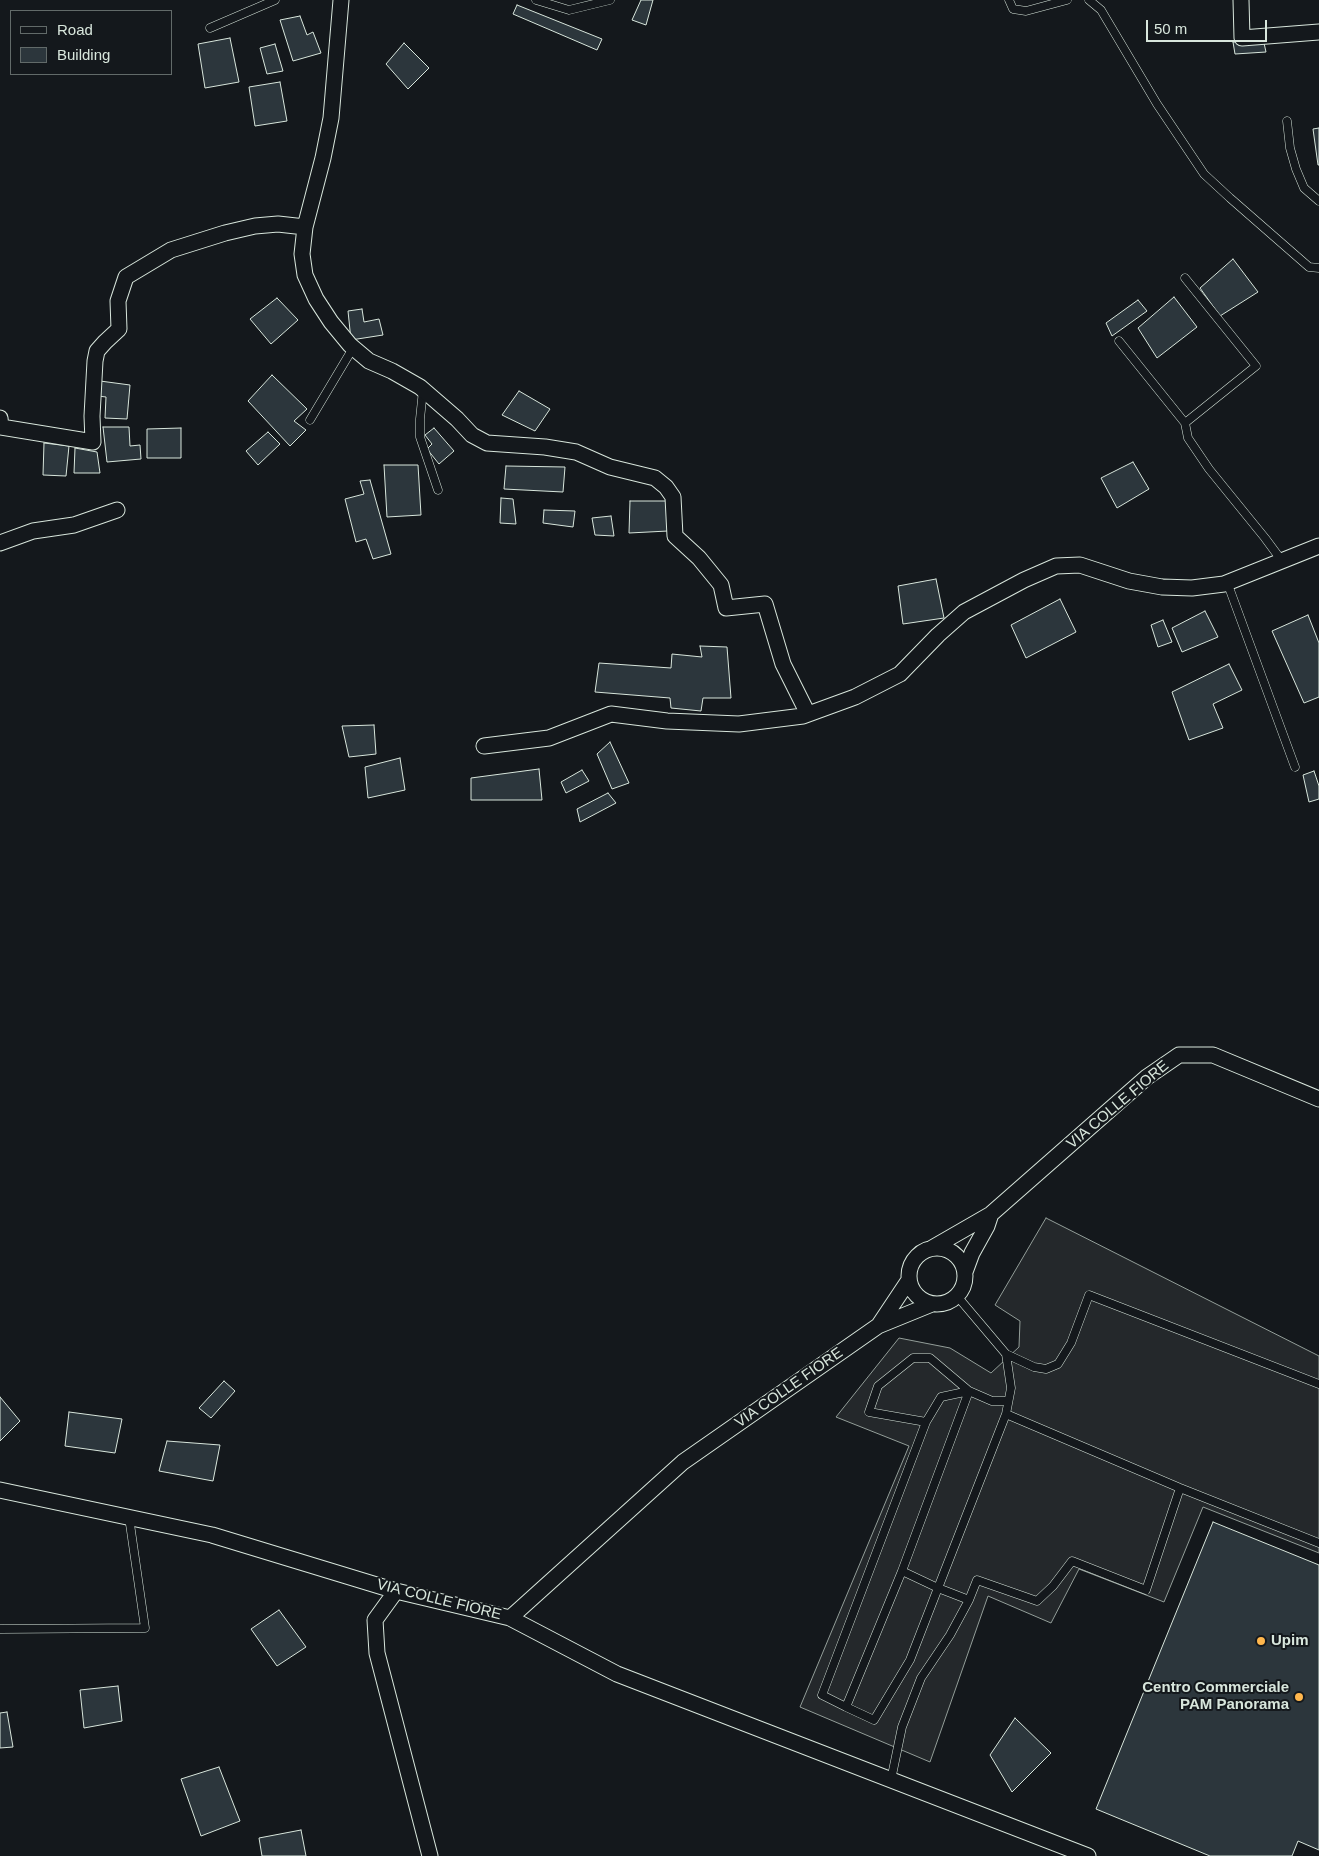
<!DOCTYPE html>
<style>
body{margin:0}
#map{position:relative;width:1319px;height:1856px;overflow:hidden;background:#14181c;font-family:Helvetica,sans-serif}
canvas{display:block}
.legend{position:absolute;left:10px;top:10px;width:162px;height:65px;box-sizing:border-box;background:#14181c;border:1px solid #626a69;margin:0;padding:6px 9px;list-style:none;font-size:15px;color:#d8e6dc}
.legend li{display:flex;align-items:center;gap:10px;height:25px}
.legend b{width:25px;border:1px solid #626a69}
.scale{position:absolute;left:1146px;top:20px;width:121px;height:22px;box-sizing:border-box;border:2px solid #d8e6dc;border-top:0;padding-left:6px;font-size:15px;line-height:18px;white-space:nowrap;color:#d8e6dc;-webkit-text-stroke:4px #14181c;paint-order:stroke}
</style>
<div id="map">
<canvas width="1319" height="1856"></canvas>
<ul class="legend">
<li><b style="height:6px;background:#14181c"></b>Road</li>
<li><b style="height:14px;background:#2c363c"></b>Building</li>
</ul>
<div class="scale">50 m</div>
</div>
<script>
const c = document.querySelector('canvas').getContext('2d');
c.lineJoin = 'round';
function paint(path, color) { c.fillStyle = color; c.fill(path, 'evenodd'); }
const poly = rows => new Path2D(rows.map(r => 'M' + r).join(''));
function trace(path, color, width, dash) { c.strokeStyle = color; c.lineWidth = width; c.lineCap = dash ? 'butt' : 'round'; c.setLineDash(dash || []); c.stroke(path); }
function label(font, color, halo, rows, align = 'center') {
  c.font = font + ' Helvetica,sans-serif'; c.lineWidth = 4; c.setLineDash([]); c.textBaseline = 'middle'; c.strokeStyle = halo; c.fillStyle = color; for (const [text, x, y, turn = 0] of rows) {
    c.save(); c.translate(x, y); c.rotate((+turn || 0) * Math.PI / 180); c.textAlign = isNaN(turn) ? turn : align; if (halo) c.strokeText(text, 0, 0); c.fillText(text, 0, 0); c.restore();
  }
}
const parking = poly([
 [1046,1218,1319,1356,1319,1553,1203,1507,1164,1602,1079,1569,1051,1623,988,1596,930,1762,800,1707,909,1446,836,1417,899,1338,950,1348,991,1373,1019,1347,1020,1321,995,1305,1046,1218]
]);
paint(parking, '#24282b');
trace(parking, '#939e99', 1);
const building = poly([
 [641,0,653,0,646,25,632,20,641,0],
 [517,5,602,39,597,50,513,14,517,5],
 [300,16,307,35,313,32,321,53,293,61,280,20,300,16],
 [230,38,239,82,205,88,198,44,230,38],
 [1233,42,1264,43,1266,52,1235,54,1233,42],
 [404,43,429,68,408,89,386,64,404,43],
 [275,44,283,71,267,74,260,48,275,44],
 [280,82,287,121,255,126,249,87,280,82],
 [1319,128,1319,165,1318,165,1313,129,1319,128],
 [1233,259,1258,292,1220,316,1200,288,1233,259],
 [1174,297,1197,327,1157,358,1138,328,1174,297],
 [277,298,298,320,271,344,250,319,277,298],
 [1138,300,1147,311,1112,336,1106,323,1138,300],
 [362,309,364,322,379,319,383,335,351,340,348,311,362,309],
 [272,375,307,409,294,421,306,430,290,446,248,401,272,375],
 [100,381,130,385,127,419,105,418,106,397,98,396,100,381],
 [519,391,550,409,535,431,502,415,519,391],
 [103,427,129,427,130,446,140,445,141,459,107,462,103,427],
 [181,428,181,458,147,458,147,429,181,428],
 [434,428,454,451,439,464,427,449,432,444,425,435,434,428],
 [268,432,280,444,258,465,246,451,268,432],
 [44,443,69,446,66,476,43,475,44,443],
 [75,448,97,452,100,473,74,473,75,448],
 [1133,462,1149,489,1117,508,1101,478,1133,462],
 [384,465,418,465,421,515,387,517,384,465],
 [506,466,565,467,563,492,504,489,506,466],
 [370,480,391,554,373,559,366,539,356,542,345,499,364,494,360,481,370,480],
 [501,498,513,499,516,524,500,523,501,498],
 [630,501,668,501,668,531,629,533,630,501],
 [544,510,575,511,573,527,543,523,544,510],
 [611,516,614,536,595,535,592,518,611,516],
 [936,579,944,618,903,624,898,586,936,579],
 [1060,599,1076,632,1026,658,1011,625,1060,599],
 [1205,611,1218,637,1182,652,1172,628,1205,611],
 [1308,615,1319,643,1319,697,1304,703,1272,631,1308,615],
 [1163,620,1172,642,1158,647,1151,625,1163,620],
 [700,646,727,647,731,698,703,698,701,711,671,708,670,698,595,692,599,663,671,668,672,654,702,657,700,646],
 [1229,664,1242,690,1213,704,1223,728,1189,740,1172,692,1229,664],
 [374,725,376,754,349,757,342,726,374,725],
 [610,742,629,783,612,789,597,754,610,742],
 [400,758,405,790,368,798,365,767,400,758],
 [539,769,542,800,471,800,471,778,539,769],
 [582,770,589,781,566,793,561,782,582,770],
 [1314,771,1319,786,1319,799,1309,802,1303,775,1314,771],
 [608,793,616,803,580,822,577,809,608,793],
 [224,1381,235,1391,211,1418,199,1408,224,1381],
 [0,1397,20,1421,0,1441,0,1397],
 [69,1412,122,1419,115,1453,65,1446,69,1412],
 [167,1441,220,1445,213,1481,159,1471,167,1441],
 [1213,1522,1319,1565,1319,1850,1298,1841,1292,1856,1210,1856,1096,1809,1213,1522],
 [279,1610,306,1647,277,1666,251,1629,279,1610],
 [118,1686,122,1721,84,1728,80,1690,118,1686],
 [7,1712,13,1747,0,1748,0,1713,7,1712],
 [1015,1718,1051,1753,1012,1792,990,1755,1015,1718],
 [219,1767,240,1821,201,1836,181,1779,219,1767],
 [301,1830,306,1856,262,1856,259,1838,301,1830]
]);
paint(building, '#2c363c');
trace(building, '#d8e6dc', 1);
const lane = poly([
 [536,0,569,10,610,0],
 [1009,0,1013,9,1026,11,1067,0],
 [1089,0,1101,10,1157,104,1204,174,1230,198,1309,267,1319,268],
 [210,28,275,0],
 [1287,121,1290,148,1296,169,1304,188,1319,201],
 [1185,278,1256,366,1185,423,1188,438,1209,469,1265,538,1282,561],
 [1119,341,1185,423],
 [423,390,420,419,420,437,438,490],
 [310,420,353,348],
 [1227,582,1295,767],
 [957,1296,1006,1354,1034,1367,1046,1369,1058,1364,1071,1343,1089,1295,1319,1384],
 [1006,1354,1011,1388,1006,1414,938,1588,969,1600,977,1580,1037,1601,1053,1586,1072,1561,1146,1590,1180,1488],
 [1006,1414,1180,1488,1319,1543],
 [926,1422,869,1412,878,1386,913,1358,930,1358,969,1391,992,1401,1008,1401],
 [902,1571,938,1588,910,1660,874,1720,846,1707,902,1571],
 [902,1571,969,1391],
 [0,1629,145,1628,129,1517],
 [846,1707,822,1695,926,1422,941,1397,969,1391],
 [891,1780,902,1727,921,1678,950,1635,969,1600]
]);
const street = poly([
 [341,0,331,118,323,158,305,227,302,254,305,275,316,299,331,322,350,345,369,361,392,371,420,387,457,419,472,435,487,443,545,447,576,452,610,467,655,478,666,487,673,497,675,536,699,558,721,585,726,608,765,604,783,664,808,714],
 [1241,0,1242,38,1319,32],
 [0,418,1,427,93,442,92,416,95,361,97,351,105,342,119,329,118,301,126,277,171,250,225,233,255,226,278,224,305,227],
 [0,543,33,531,74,525,117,510],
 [484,746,549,738,611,714,667,721,739,724,803,716,855,697,900,674,938,635,964,612,1024,580,1056,566,1080,565,1129,581,1162,587,1192,588,1224,584,1319,546],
 '909 1276a28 28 0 1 1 56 0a28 28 0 1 1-56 0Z',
 [932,1248,991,1214,1147,1077,1179,1055,1213,1055,1319,1099],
 [965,1272,972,1253,987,1226,991,1214],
 [879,1325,909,1280],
 [0,1490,212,1535,396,1591,510,1618,683,1462,878,1326,932,1304],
 [396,1591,375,1620,377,1653,430,1856],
 [510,1618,617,1674,1088,1856]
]);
trace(lane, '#d8e6dc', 9);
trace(street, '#d8e6dc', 17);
trace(lane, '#14181c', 8);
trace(street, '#14181c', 15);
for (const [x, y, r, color] of [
 [1261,1641,5,"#ffb74d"],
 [1299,1697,5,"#ffb74d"]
]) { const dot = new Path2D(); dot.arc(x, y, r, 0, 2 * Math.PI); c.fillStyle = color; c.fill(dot); trace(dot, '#14181c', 2); }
label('15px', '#d8e6dc', '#14181c', [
 ["VIA COLLE FIORE",1118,1105,-40],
 ["VIA COLLE FIORE",789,1388,-35],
 ["VIA COLLE FIORE",439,1600,14]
]);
label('bold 15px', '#d8e6dc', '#14181c', [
 ["Upim",1271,1641],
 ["Centro Commerciale",1289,1688,"right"],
 ["PAM Panorama",1289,1705,"right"]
], 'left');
</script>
